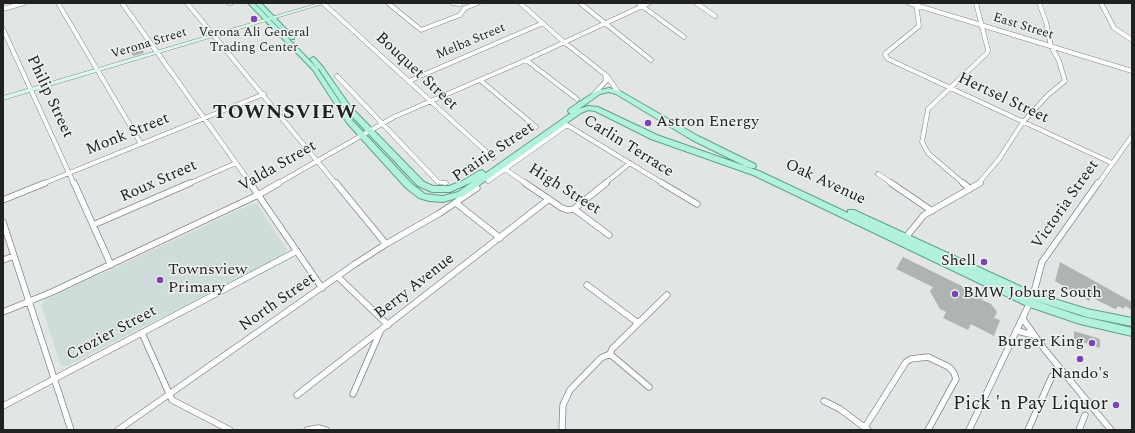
<!DOCTYPE html>
<style>
body{margin:0}
#map{position:relative;width:1135px;height:433px;overflow:hidden;background:#e1e5e4;font-family:Spectral,serif}
canvas{display:block}
.frame{position:absolute;inset:0;border:4px solid #202222;pointer-events:none}
</style>
<div id="map">
<canvas width="1135" height="433"></canvas>
<div class="frame"></div>
</div>
<script>
const c = document.querySelector('canvas').getContext('2d');
c.lineJoin = 'round';
function paint(path, color) { c.fillStyle = color; c.fill(path, 'evenodd'); }
const poly = rows => new Path2D(rows.map(r => 'M' + r).join(''));
function trace(path, color, width, dash) { c.strokeStyle = color; c.lineWidth = width; c.lineCap = dash ? 'butt' : 'round'; c.setLineDash(dash || []); c.stroke(path); }
function label(font, color, halo, rows, align = 'center') {
  c.font = font + ' Spectral,serif'; c.lineWidth = 3; c.setLineDash([]); c.textBaseline = 'middle'; c.strokeStyle = halo; c.fillStyle = color; for (const [text, x, y, turn = 0] of rows) {
    c.save(); c.translate(x, y); c.rotate((+turn || 0) * Math.PI / 180); c.textAlign = isNaN(turn) ? turn : align; if (halo) c.strokeText(text, 0, 0); c.fillText(text, 0, 0); c.restore();
  }
}
paint(poly([
 [252,204,257,204,287,250,285,254,67,366,61,366,41,305,45,300]
]), '#cedcda');
paint(poly([
 [141,47,144,53,133,56,130,51],
 [903,257,984,297,982,300,991,304,997,312,994,318,1000,320,994,336,971,324,968,330,943,318,946,312,940,309,930,291,933,287,896,269],
 [1060,262,1132,302,1132,310,1125,306,1124,309,1118,306,1116,309,1113,308,1091,297,1089,301,1055,281],
 [1074,331,1100,339,1100,348,1074,339]
]), '#afb3b4');
const minorFar1 = poly([
 [58,3,141,144],
 [122,3,251,184],
 [187,3,336,184],
 [229,3,231,3],
 [323,3,493,158],
 [388,3,421,30,460,15,465,8,478,3],
 [452,3,460,4],
 [520,3,564,42,607,76,618,92],
 [580,3,651,60],
 [638,3,684,37],
 [696,3,715,16],
 [909,3,1132,71],
 [916,3,919,26,886,53,885,55,888,59,1112,163],
 [1101,3,1114,28,1132,40],
 [3,9,24,3],
 [3,29,74,184],
 [526,60,577,99],
 [337,76,438,182,446,183],
 [480,80,536,127],
 [409,81,543,23],
 [593,95,606,81,605,74],
 [505,169,527,184],
 [878,174,893,184],
 [488,181,567,125,664,184],
 [42,184,264,94],
 [188,184,236,163],
 [277,184,394,117,526,60,649,3],
 [604,184,630,163],
 [964,184,928,153,922,142,928,109,987,53,988,50,976,3],
 [978,184,999,159,1023,122,1048,95,1065,81,1059,61,1051,46,1046,22,1039,3],
 [1098,184,1132,136]
]);
const minor = poly([
 [74,183,111,265],
 [250,183,322,288],
 [336,183,386,244],
 [525,183,562,208,568,210,574,209,609,235],
 [662,183,697,204],
 [891,183,932,211],
 [963,183,970,189],
 [3,200,45,183],
 [456,203,500,238],
 [574,209,606,183],
 [3,222,71,430],
 [93,225,190,183],
 [906,237,924,215,980,183],
 [3,260,14,256],
 [338,277,388,325],
 [587,285,638,323],
 [3,312,52,292,258,195,279,183],
 [1023,319,1045,350,1111,430],
 [1017,331,1034,335],
 [142,333,172,400,230,430],
 [610,354,612,349,667,295],
 [610,354,649,387],
 [353,394,380,332],
 [297,395,549,199],
 [824,401,840,409,868,430],
 [3,406,297,251],
 [865,427,906,362,911,359,928,357,949,367,954,373,956,379,928,430],
 [118,430,355,264,386,244,440,213,477,188],
 [307,430,318,428,326,430],
 [562,430,563,405,570,390,601,358,610,354],
 [969,430,1033,296,1042,262,1098,183],
 [1028,430,1052,376],
 [1079,430,1085,415]
]);
const secondary = poly([
 [319,3,326,3,3,100,3,96,319,3]
]);
const primary = poly([
 [248,3,254,3,317,68,310,59,313,57,315,58,323,67,350,106,424,182,433,186,449,186,462,181,479,171,482,170,486,173,571,113,569,113,568,111,569,109,596,91,609,88,620,91,698,136,755,164,756,166,755,168,749,168,692,140,616,94,609,92,600,94,579,109,588,106,598,107,657,135,759,171,848,213,848,210,854,210,1035,293,1087,309,1132,318,1132,326,1087,317,1030,299,1003,286,1033,300,1080,316,1132,328,1132,336,1080,324,1027,306,753,175,651,139,595,111,588,110,581,113,464,196,443,202,429,201,419,198,406,188,347,123,313,70,248,3],
 [317,68,319,69,346,110,418,186,432,192,450,192,472,182,458,192,443,196,425,194,412,184,351,119,317,68],
 [255,3,261,3,294,37,294,39,290,39,255,3]
]);
trace(minorFar1, '#848787', 5);
trace(minor, '#848787', 7);
trace(secondary, '#848787', 1);
trace(primary, '#5da38a', 2);
trace(minorFar1, '#fff', 4);
trace(minor, '#fff', 5.5);
paint(secondary, '#d8f8ed');
paint(primary, '#b2f2da');
for (const [x, y, r, color] of [
 [254,19,4,"#7b43b9"],
 [648,123,4,"#7b43b9"],
 [984,262,4,"#7b43b9"],
 [160,280,4,"#7b43b9"],
 [955,294,4,"#7b43b9"],
 [1092,343,4,"#7b43b9"],
 [1080,359,4,"#7b43b9"],
 [1116,405,4,"#7b43b9"]
]) { const dot = new Path2D(); dot.arc(x, y, r, 0, 2 * Math.PI); c.fillStyle = color; c.fill(dot); trace(dot, '#eef2f2', 1.5); }
label('13px', '#202222', '#eef2f2', [
 ["East Street",1023,27,17],
 ["Melba Street",471,42,-23],
 ["Verona Street",149,44,-17]
]);
label('13px', '#202222', '#eef2f2', [
 ["Verona Ali General",254,33],
 ["Trading Center",254,48]
]);
label('16px', '#202222', '#eef2f2', [
 ["Bouquet Street",416,72,43],
 ["Philip Street",49,97,65],
 ["Hertsel Street",1003,99,25],
 ["Monk Street",128,135,-22],
 ["Carlin Terrace",628,147,32],
 ["Prairie Street",494,153,-34],
 ["Valda Street",278,167,-30],
 ["Roux Street",159,182,-24],
 ["Oak Avenue",825,183,25],
 ["High Street",564,190,32],
 ["Victoria Street",1066,205,-55],
 ["Berry Avenue",415,287,-38],
 ["North Street",278,303,-35],
 ["Crozier Street",112,334,-28]
]);
label('16px', '#202222', '#eef2f2', [
 ["Astron Energy",656,123],
 ["Shell",976,262,"right"],
 ["Townsview",168,271],
 ["Primary",168,289],
 ["BMW Joburg South",963,294],
 ["Burger King",1084,343,"right"],
 ["Nando's",1080,375,"center"]
], 'left');
label('19px', '#202222', '#eef2f2', [
 ["Pick 'n Pay Liquor",1108,405]
], 'right');
c.letterSpacing = '1px';
label('bold 20px', '#202222', '#eef2f2', [
 ["TOWNSVIEW",285,114]
]);
c.letterSpacing = '0px';
</script>
